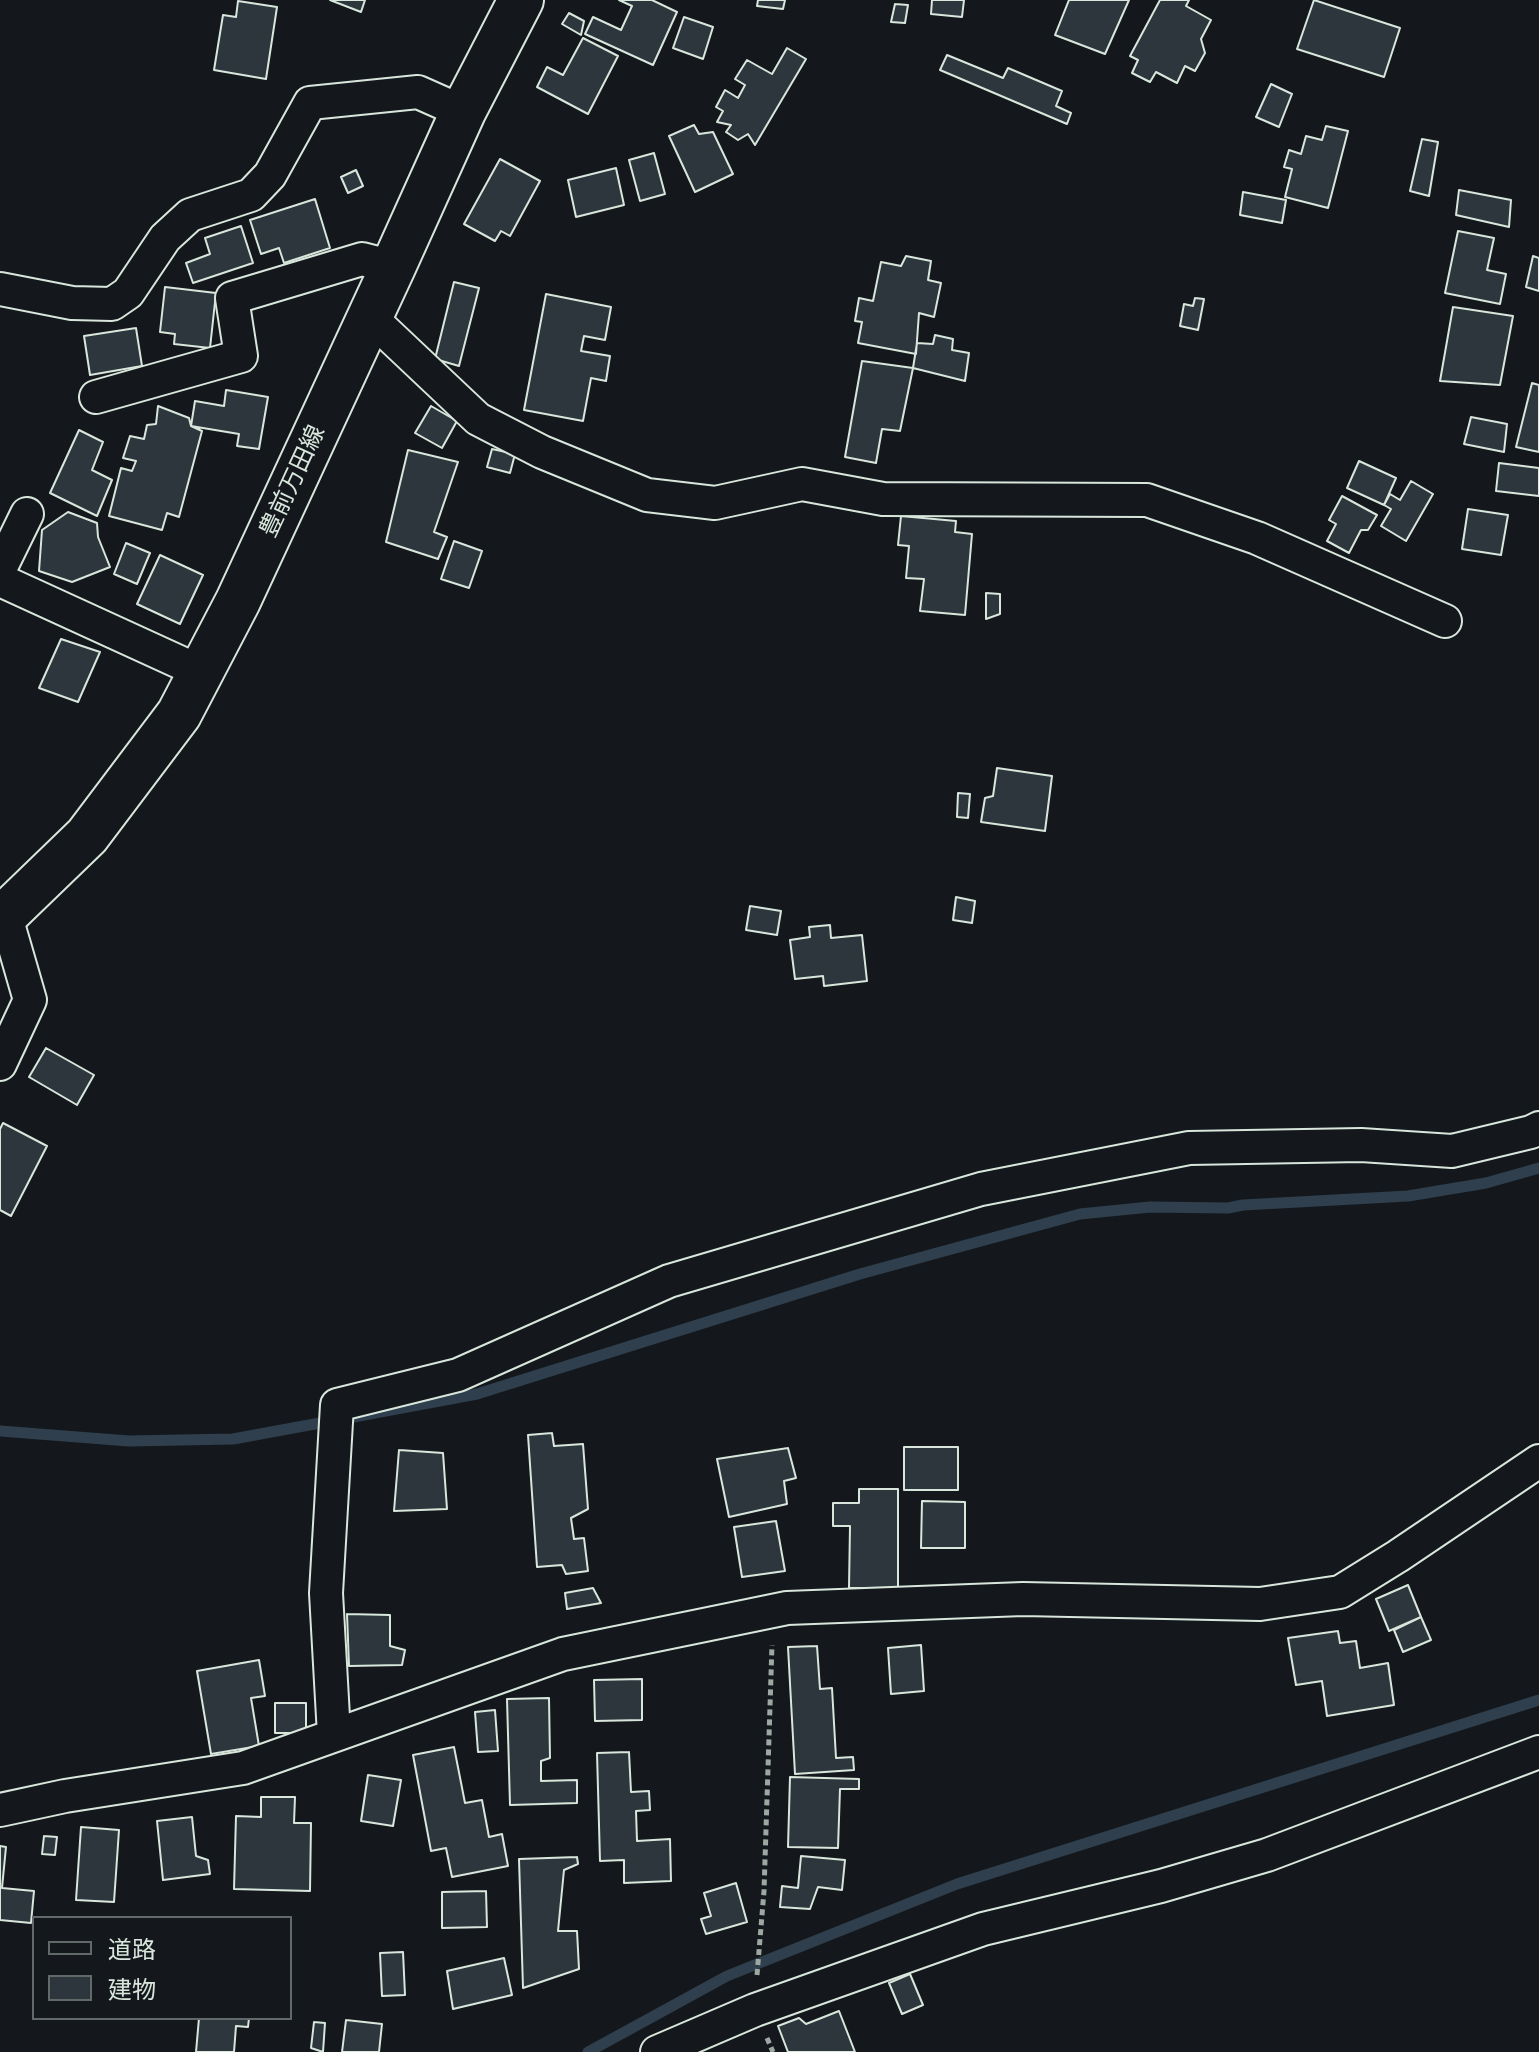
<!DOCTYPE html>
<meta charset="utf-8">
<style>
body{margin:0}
#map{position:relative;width:1539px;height:2052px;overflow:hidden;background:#14181c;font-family:Jost,"Noto Sans JP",sans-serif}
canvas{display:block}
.legend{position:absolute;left:32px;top:1916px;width:260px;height:104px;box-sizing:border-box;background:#14181c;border:2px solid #626a69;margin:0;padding:10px 14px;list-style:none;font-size:24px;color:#d8e6dc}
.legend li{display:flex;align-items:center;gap:16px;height:40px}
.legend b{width:40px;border:2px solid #626a69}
</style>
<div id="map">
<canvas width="1539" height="2052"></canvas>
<ul class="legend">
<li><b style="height:10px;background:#14181c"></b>道路</li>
<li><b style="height:22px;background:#2c363c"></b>建物</li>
</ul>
</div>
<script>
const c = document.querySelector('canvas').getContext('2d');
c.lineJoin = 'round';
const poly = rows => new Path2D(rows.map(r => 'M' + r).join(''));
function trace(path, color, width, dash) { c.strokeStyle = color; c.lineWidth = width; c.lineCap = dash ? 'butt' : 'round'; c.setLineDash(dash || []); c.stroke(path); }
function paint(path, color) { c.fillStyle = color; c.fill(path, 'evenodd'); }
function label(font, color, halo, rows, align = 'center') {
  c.font = font + ' Jost,"Noto Sans JP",sans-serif'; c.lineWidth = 6; c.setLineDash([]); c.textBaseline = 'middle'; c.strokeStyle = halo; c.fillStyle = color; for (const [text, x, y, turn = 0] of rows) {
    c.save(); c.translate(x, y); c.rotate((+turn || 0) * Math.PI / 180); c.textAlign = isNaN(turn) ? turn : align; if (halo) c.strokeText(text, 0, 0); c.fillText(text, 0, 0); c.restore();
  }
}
trace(poly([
 [348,1418,477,1394,860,1274,1080,1214,1150,1207,1228,1208,1243,1205,1408,1196,1486,1183,1539,1168],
 [0,1431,129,1441,233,1439,331,1421],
 [588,2052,727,1976,957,1884,1539,1700]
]), '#2f3f4d', 11);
const building = poly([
 [330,0,365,0,361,12,330,0],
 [619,0,652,0,677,12,653,65,585,34,593,17,621,30,632,6,619,0],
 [758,0,785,0,783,9,757,6,758,0],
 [932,0,964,0,962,17,931,14,932,0],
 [1069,0,1129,0,1105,54,1055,35,1069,0],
 [1160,0,1189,0,1186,6,1211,20,1201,39,1205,53,1195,71,1185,66,1177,83,1156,72,1150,82,1132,73,1138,60,1130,56,1160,0],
 [1314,0,1400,28,1384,77,1297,49,1314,0],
 [238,1,277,7,266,79,214,70,223,15,236,17,238,1],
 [895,4,908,5,905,23,891,22,895,4],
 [569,13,584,21,581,35,562,24,569,13],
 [684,17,713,27,703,59,673,48,684,17],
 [583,38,618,56,588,114,537,87,547,67,563,75,583,38],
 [787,48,806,59,755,145,748,134,738,140,726,132,731,125,717,122,723,111,716,107,725,90,738,98,745,85,735,79,747,60,772,74,787,48],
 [947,55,1003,78,1008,68,1062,91,1056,106,1071,113,1067,124,940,70,947,55],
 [1271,84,1292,94,1279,127,1256,117,1271,84],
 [694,125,699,134,713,132,733,174,695,192,669,136,694,125],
 [1326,126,1348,131,1328,208,1285,197,1292,169,1284,167,1289,150,1301,154,1306,136,1322,140,1326,126],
 [1422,139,1438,142,1429,196,1410,191,1422,139],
 [654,153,665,194,640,201,629,160,654,153],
 [500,159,540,181,510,236,501,231,495,241,464,224,500,159],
 [616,168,624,205,576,217,568,180,616,168],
 [356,170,363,186,348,193,341,177,356,170],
 [1459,190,1511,200,1509,227,1456,215,1459,190],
 [1243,192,1286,200,1282,223,1240,215,1243,192],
 [315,199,330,248,284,263,279,248,261,254,250,220,315,199],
 [241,226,253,263,193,283,186,263,210,254,205,238,241,226],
 [1458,231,1494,238,1487,270,1506,274,1500,304,1445,293,1458,231],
 [906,256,931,261,928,280,941,283,934,317,919,313,916,354,858,343,862,322,855,321,859,298,873,301,881,262,901,266,906,256],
 [1533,256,1539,258,1539,291,1526,287,1533,256],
 [454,282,479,288,459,366,435,359,454,282],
 [165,287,216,293,210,348,174,344,175,334,160,332,165,287],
 [546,294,611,307,605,340,584,336,581,351,610,356,606,381,591,378,583,421,524,410,546,294],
 [1195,298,1204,299,1198,330,1180,326,1184,304,1193,306,1195,298],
 [1453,307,1513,316,1500,385,1440,381,1453,307],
 [136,328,142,366,90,375,84,336,136,328],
 [935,335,953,339,952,350,969,353,965,381,913,368,917,343,933,344,935,335],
 [862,361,913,368,900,431,882,429,876,463,845,457,862,361],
 [1532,383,1539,385,1539,452,1516,447,1532,383],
 [226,390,268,397,259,449,237,446,239,434,191,426,195,401,224,406,226,390],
 [158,406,189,418,191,426,202,431,179,517,167,513,162,530,109,516,121,468,132,471,136,461,123,458,130,436,144,439,147,425,156,424,158,406],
 [431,406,457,421,442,448,415,433,431,406],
 [1471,417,1507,424,1504,452,1464,444,1471,417],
 [79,430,103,442,92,470,112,480,97,516,50,493,79,430],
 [492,449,515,454,510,473,487,467,492,449],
 [408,450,458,462,434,532,447,537,438,559,386,542,408,450],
 [1359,461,1396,478,1384,505,1347,488,1359,461],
 [1499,463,1539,468,1539,496,1496,491,1499,463],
 [1411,481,1433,494,1406,541,1381,526,1391,509,1384,505,1390,494,1400,500,1411,481],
 [1342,496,1377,515,1368,530,1361,530,1349,553,1327,541,1336,524,1329,520,1342,496],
 [1468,509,1508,515,1501,555,1462,549,1468,509],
 [68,512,97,523,98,537,110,567,72,582,39,571,42,530,68,512],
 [901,516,956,521,955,532,972,534,965,615,920,611,924,579,906,578,909,546,898,545,901,516],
 [454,541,482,551,469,588,441,579,454,541],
 [126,543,150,553,137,584,114,574,126,543],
 [160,555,203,575,180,624,137,604,160,555],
 [986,593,1000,594,1000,614,986,619,986,593],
 [61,639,100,652,78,702,39,688,61,639],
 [997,768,1052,776,1045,831,981,822,985,798,993,796,997,768],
 [958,793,970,794,968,818,957,817,958,793],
 [956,897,975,901,972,923,953,920,956,897],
 [750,906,781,911,777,935,746,930,750,906],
 [830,925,831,938,862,935,867,981,824,986,823,976,795,979,790,940,810,937,809,927,830,925],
 [46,1048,94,1075,77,1105,29,1077,46,1048],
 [3,1123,47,1146,11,1216,0,1210,0,1129,3,1123],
 [552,1433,554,1446,583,1444,588,1509,571,1518,574,1539,584,1538,588,1571,566,1574,562,1565,537,1567,528,1435,552,1433],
 [904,1447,958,1447,958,1490,904,1490,904,1447],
 [788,1448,796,1478,784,1481,787,1504,729,1517,717,1459,788,1448],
 [399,1450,443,1453,447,1509,394,1511,399,1450],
 [859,1489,898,1489,898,1588,849,1588,850,1526,833,1526,833,1503,859,1503,859,1489],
 [922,1501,965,1502,965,1548,921,1548,922,1501],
 [776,1521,785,1571,742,1577,734,1527,776,1521],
 [1408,1585,1421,1617,1389,1631,1376,1599,1408,1585],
 [593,1588,601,1603,567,1609,565,1593,593,1588],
 [347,1614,390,1615,390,1646,405,1650,402,1665,349,1666,347,1614],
 [1421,1617,1431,1640,1403,1652,1394,1630,1421,1617],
 [1338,1631,1340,1643,1356,1641,1360,1668,1388,1663,1394,1705,1327,1716,1322,1681,1296,1685,1288,1638,1338,1631],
 [921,1645,924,1691,891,1694,888,1648,921,1645],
 [817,1646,820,1689,832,1688,836,1758,853,1757,854,1770,795,1774,788,1647,817,1646],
 [259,1660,265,1696,251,1698,259,1746,211,1754,197,1671,259,1660],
 [642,1679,642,1720,595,1721,594,1680,642,1679],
 [549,1698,550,1758,541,1761,541,1781,577,1780,577,1803,510,1805,507,1699,549,1698],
 [275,1703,306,1703,306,1733,275,1733,275,1703],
 [495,1710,498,1751,478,1752,475,1712,495,1710],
 [454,1747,465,1803,482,1800,489,1837,502,1834,508,1866,452,1877,446,1848,431,1851,413,1755,454,1747],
 [629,1752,631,1792,649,1791,650,1810,636,1811,637,1841,670,1839,671,1881,624,1883,624,1860,600,1861,597,1753,629,1752],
 [368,1775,401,1780,393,1826,361,1821,368,1775],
 [790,1777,859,1779,859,1789,840,1789,838,1848,788,1847,790,1777],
 [261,1797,295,1797,294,1823,311,1823,310,1891,234,1889,236,1816,261,1817,261,1797],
 [192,1817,196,1856,208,1860,210,1874,163,1880,157,1821,192,1817],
 [81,1827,119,1830,114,1902,76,1900,81,1827],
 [44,1836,57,1837,55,1855,42,1854,44,1836],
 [0,1846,6,1847,2,1888,34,1891,31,1923,0,1920,0,1846],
 [801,1856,845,1860,842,1890,818,1887,810,1909,780,1907,782,1886,798,1888,801,1856],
 [577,1857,578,1864,564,1870,558,1931,577,1931,579,1969,523,1988,519,1859,577,1857],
 [736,1883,747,1922,706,1934,701,1919,711,1916,704,1893,736,1883],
 [486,1891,487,1927,442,1928,442,1892,486,1891],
 [403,1952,405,1995,382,1996,380,1953,403,1952],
 [504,1958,512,1995,453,2009,447,1971,504,1958],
 [910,1974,923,2005,902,2014,889,1983,910,1974],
 [839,2011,855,2052,788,2052,778,2026,799,2018,806,2024,839,2011],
 [199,2018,249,2018,248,2027,236,2026,234,2052,196,2052,199,2018],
 [346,2020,382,2024,379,2052,342,2052,346,2020],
 [314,2022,325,2023,323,2052,311,2048,314,2022]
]);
paint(building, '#2c363c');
trace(building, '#d8e6dc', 2);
const minor = poly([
 [0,289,72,303,112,304,128,293,165,238,190,215,251,195,270,175,310,103,418,92,463,112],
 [370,317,478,419,542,452,647,495,715,503,802,484,883,499,1147,500,1257,538,1445,621],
 [96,397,241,356,232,298,362,259,393,267],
 [0,569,27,514],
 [0,580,201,672],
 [0,913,6,917,30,1000,0,1064],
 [334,1735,326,1593,337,1405,458,1375,669,1281,981,1189,1189,1148,1361,1145,1452,1151,1531,1132,1539,1128],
 [0,1810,65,1796,243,1768,563,1654,787,1608,1023,1599,1260,1604,1340,1592,1398,1556,1539,1461],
 [657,2052,755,2010,983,1929,1161,1886,1267,1855,1539,1752]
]);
const primary = poly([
 [0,920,87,836,179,714,238,601,393,267,463,112,521,0]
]);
trace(minor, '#d8e6dc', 36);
trace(primary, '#d8e6dc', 48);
trace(poly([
 [757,1975,764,1891,772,1645],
 [767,2038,773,2052]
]), '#9da8a2', 5, [6, 4]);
trace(minor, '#14181c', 32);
trace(primary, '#14181c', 44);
label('24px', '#d8e6dc', '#14181c', [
 ["豊前万田線",294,482,-65]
]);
</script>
